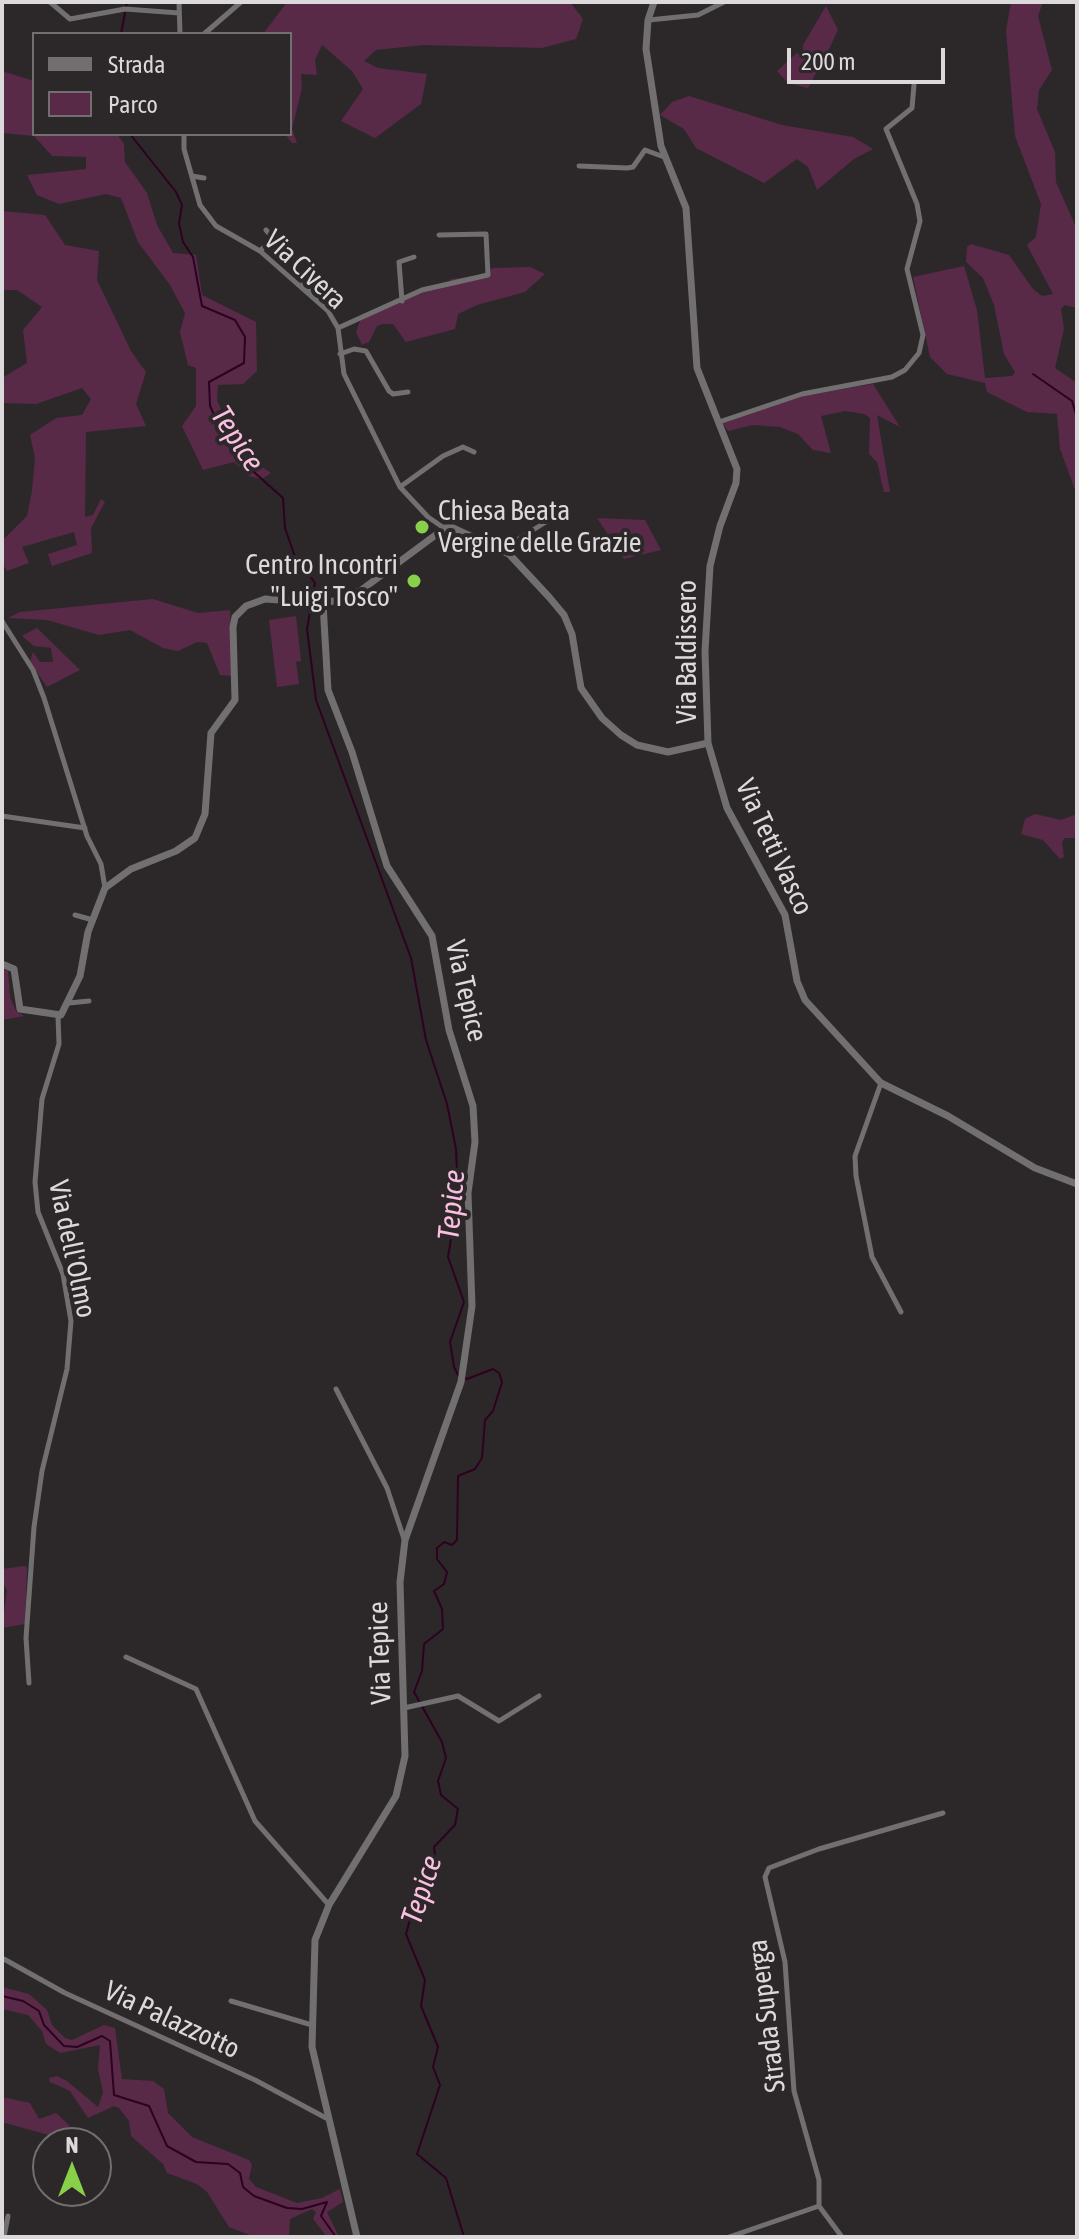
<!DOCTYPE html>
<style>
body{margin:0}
#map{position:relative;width:1079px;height:2239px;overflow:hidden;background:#2c282a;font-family:"Asap Condensed",sans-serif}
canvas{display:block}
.frame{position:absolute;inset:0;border:4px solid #dcd9da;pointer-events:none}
.legend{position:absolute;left:32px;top:32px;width:260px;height:104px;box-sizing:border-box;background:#2c282a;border:2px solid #726f70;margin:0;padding:10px 14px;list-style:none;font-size:24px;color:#dcd9da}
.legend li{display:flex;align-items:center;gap:16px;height:40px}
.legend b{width:40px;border:2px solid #726f70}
.north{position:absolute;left:32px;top:2127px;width:80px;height:80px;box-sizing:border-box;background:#2c282a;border:2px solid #726f70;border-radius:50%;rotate:0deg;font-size:22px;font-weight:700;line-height:32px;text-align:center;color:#dcd9da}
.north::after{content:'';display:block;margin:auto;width:28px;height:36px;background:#88cf4a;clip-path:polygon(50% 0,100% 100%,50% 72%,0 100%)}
.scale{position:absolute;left:787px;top:48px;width:158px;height:36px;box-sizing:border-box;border:4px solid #dcd9da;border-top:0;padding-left:10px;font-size:24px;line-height:28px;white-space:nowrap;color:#dcd9da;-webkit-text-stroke:6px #2c282a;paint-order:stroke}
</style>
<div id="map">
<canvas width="1079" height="2239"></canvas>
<div class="frame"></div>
<ul class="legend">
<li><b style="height:10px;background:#716f70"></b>Strada</li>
<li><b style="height:22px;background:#592948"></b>Parco</li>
</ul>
<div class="north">N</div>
<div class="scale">200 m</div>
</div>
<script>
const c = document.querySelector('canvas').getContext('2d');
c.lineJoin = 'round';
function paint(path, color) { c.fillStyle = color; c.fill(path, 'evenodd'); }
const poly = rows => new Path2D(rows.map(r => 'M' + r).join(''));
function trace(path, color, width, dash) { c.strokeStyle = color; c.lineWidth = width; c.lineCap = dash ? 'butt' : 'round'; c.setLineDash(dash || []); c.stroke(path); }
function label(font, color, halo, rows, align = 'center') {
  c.font = font + ' "Asap Condensed",sans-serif'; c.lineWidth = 8; c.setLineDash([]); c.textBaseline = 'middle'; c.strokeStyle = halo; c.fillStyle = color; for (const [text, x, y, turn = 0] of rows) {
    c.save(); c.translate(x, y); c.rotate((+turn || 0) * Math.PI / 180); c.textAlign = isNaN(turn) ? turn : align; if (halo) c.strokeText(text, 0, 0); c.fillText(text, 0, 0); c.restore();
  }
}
paint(poly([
 [287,2,570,2,583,19,576,39,542,48,423,45,376,50,364,61,378,68,427,74,421,104,375,138,341,121,363,89,352,71,322,45,315,60,317,75,301,74,302,88,292,129,297,143,292,143,285,134,290,134,290,34,263,34],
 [1011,2,1043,2,1038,16,1052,70,1039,90,1037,109,1055,152,1056,182,1076,227,1077,308,1065,305,1061,309,1064,329,1055,368,1077,383,1077,495,1060,449,1057,414,1027,412,987,392,985,383,947,374,930,357,913,277,964,266,977,310,985,378,1012,376,1015,372,1004,354,994,305,983,278,966,262,967,247,971,244,1009,255,1033,289,1042,296,1053,294,1027,245,1036,237,1041,204,1015,136,1006,31],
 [826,6,838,30,829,49,808,88,788,83,777,71,797,53,803,56,803,45],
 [2,71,34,81,34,134,117,134,124,144,125,162,147,193,157,225,173,253,196,255,202,295,256,322,257,371,243,384,218,385,217,401,246,456,271,473,262,479,249,476,234,462,203,470,182,426,196,406,196,368,188,365,180,332,185,313,170,285,138,242,121,198,106,194,59,204,37,195,27,175,86,169,86,157,52,156,34,136,2,133],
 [689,96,782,125,853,137,873,149,854,159,817,190,808,167,797,159,764,183,696,148,684,129,660,115,672,102],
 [2,211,45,215,65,245,99,251,97,280,131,351,146,372,136,404,146,426,86,432,85,517,93,515,101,499,105,502,91,528,92,553,52,566,48,554,77,545,74,532,22,547,29,563,7,571,2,563,2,541,27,516,32,491,35,458,30,435,56,418,82,415,91,399,82,388,36,404,2,403,2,378,27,363,23,330,42,307,17,290,2,290],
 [530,267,545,274,525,292,477,305,458,314,455,329,406,342,393,324,383,324,377,326,369,342,362,345,356,332,361,318,422,291,445,286,451,279,482,275,493,268],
 [873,384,900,427,877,415,890,492,884,492,877,462,869,454,870,418,864,414,845,411,821,416,831,453,813,450,798,434,780,427,753,425,728,431,722,423,803,396],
 [597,518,645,520,661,550,624,559],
 [153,599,198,613,230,610,233,676,220,675,207,643,197,642,178,651,163,648,130,630,99,635,47,620,8,618,20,612],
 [296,616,301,661,296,662,299,684,277,687,269,620],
 [37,628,80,670,47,687,30,662,33,652,40,662,53,662,51,648,34,646,22,636],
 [1035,814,1061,820,1077,814,1077,838,1065,838,1062,842,1064,857,1060,859,1043,840,1021,834,1025,819],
 [2,969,8,970,10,997,16,1011,24,1016,2,1020],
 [24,1566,27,1567,25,1624,2,1628,7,1590,2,1582,2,1569],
 [2,1987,29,1994,47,2010,52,2025,65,2038,72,2040,104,2025,115,2028,122,2079,153,2081,164,2089,168,2113,192,2137,249,2160,252,2165,249,2179,256,2187,297,2203,322,2198,340,2189,343,2202,327,2212,339,2237,327,2237,313,2219,316,2212,312,2209,290,2219,289,2237,255,2237,229,2227,207,2192,197,2184,167,2173,163,2164,131,2136,129,2121,119,2108,114,2106,88,2118,70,2091,50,2082,49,2078,57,2076,67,2081,98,2107,103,2092,98,2069,100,2045,60,2053,46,2044,42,2031,28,2015,2,2009],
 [2,2097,30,2103,39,2119,56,2113,70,2126,52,2136,2,2122]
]), '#592948');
trace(poly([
 [121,34,127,2],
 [130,134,176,192,182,205,179,223,183,242,193,257,202,306,235,320,245,337,244,363,209,382,210,406,225,438,245,464,283,498,285,528,294,554,315,583,307,629,316,700,411,958,426,1040,447,1104,456,1149,458,1197,448,1257,464,1302,450,1342,454,1367,458,1375,467,1379,493,1369,499,1373,502,1382,493,1411,485,1420,482,1458,475,1469,458,1476,457,1540,452,1545,444,1542,437,1548,437,1559,447,1572,444,1584,434,1591,442,1609,443,1629,424,1644,422,1671,414,1692,442,1742,446,1758,438,1781,441,1795,458,1809,455,1825,434,1847,436,1864,417,1894,406,1934,425,1980,421,2006,438,2047,433,2067,440,2085,417,2154,446,2178,464,2237],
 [1033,374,1072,401,1077,418],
 [2,1996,23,2001,39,2011,44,2025,64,2046,77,2047,102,2036,110,2041,114,2095,149,2106,167,2146,196,2162,228,2164,240,2173,243,2187,254,2196,287,2208,302,2209,327,2202,321,2216,336,2237]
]), '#2e0121', 2);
trace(poly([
 [50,2,70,19,125,9,179,13],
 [179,2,180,34],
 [649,20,698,15,724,2],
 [204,34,241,2],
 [184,134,184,149,200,205,216,226,260,251,328,311,338,328,344,374,400,487,428,517,444,528],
 [579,166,627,168,633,167,645,150,664,157],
 [192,176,204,178],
 [260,251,273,238,266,230],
 [298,276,316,299],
 [402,301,399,262,414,257],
 [338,328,422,290,488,275,486,234,439,235],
 [340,354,354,349,366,351,389,391,393,394,408,392],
 [719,422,802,394,892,377,905,370,919,353,923,335,907,269,920,221,917,204,886,129,912,108,914,85],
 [400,487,443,456,463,447,474,452],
 [501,550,549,520],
 [2,621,33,670,44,698,87,836,101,864,105,888],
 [2,816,85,828],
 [75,915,93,920],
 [69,1003,89,1001],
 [881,1083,855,1156,856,1176,872,1257,901,1312],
 [336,1389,387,1488,404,1539],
 [126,1657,196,1689,255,1821,329,1905],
 [29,1683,26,1638,34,1527,42,1471,67,1369,71,1321,63,1274,38,1212,35,1182,42,1099,59,1044,58,1016],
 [404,1708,458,1696,499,1721,539,1696],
 [2,1958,65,1993,255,2080,326,2118],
 [231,2001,312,2025],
 [4,2237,8,2216],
 [729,2237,819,2206],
 [842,2237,819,2206,819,2180,794,2091,785,1962,765,1877,769,1868,819,1849,943,1813]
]), '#716f70', 5);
trace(poly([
 [654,2,648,20,646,49,661,146,686,208,697,368,737,469,736,483,720,526,710,566,705,651,708,743,727,808,785,915,797,981,805,1000,881,1083,948,1116,1035,1168,1077,1184],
 [323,603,328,690,352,752,387,866,432,936,449,1030,473,1106,475,1142,468,1193,472,1306,461,1382,405,1540,400,1582,405,1756,396,1796,329,1905,315,1940,312,2047,357,2237],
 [2,964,14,969,20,1009,61,1015,80,976,88,932,105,888,131,869,176,851,195,838,205,814,211,733,235,700,233,627,235,617,246,606,265,599,323,603,339,600,360,591,445,528,453,528,509,554,549,597,564,615,572,634,581,688,602,718,621,735,637,745,668,752,708,743]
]), '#716f70', 7);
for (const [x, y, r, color] of [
 [422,527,8,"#88cf4a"],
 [414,581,8,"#88cf4a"]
]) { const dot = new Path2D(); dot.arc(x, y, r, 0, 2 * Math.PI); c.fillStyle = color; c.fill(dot); trace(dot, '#2c282a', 3); }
label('28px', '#dcd9da', '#2c282a', [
 ["Via Civera",305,270,43],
 ["Via Baldissero",687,652,-90],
 ["Via Tetti Vasco",774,847,65],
 ["Via Tepice",466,991,77],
 ["Via dell'Olmo",72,1249,78],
 ["Via Tepice",380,1653,-92],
 ["Strada Superga",767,2016,-97],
 ["Via Palazzotto",172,2020,25]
]);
label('28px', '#dcd9da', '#2c282a', [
 ["Chiesa Beata",438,511],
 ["Vergine delle Grazie",438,543],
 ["Centro Incontri",398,565,"right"],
 ["\"Luigi Tosco\"",398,597,"right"]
], 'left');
label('italic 30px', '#fabee1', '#2c282a', [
 ["Tepice",237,439,57],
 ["Tepice",452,1205,-85],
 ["Tepice",422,1890,-72]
]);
</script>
